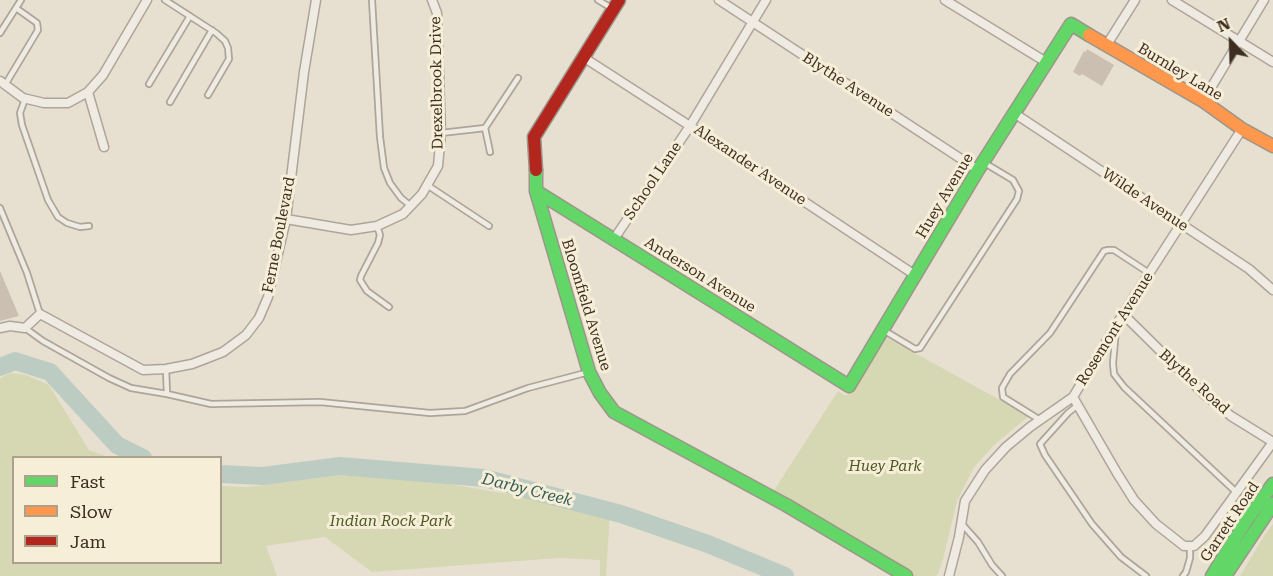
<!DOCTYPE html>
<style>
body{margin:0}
#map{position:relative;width:1273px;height:576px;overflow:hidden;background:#e7e0d1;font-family:"Roboto Serif",serif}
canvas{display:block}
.legend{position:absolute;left:12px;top:456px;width:210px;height:108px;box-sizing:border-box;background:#f7eed8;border:2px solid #ada18e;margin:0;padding:8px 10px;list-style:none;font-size:18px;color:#3d2e20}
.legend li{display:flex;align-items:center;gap:12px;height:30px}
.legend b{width:30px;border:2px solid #ada18e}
.north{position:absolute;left:1201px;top:12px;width:60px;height:60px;-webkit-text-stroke:4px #f7eed8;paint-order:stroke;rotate:337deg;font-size:16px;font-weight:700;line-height:24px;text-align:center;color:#3d2e20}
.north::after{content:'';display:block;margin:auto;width:21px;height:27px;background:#3d2e20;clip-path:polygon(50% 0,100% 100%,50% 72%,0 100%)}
</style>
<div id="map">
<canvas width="1273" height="576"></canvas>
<ul class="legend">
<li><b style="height:8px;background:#63d668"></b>Fast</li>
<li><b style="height:8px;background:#ff974d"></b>Slow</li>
<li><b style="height:8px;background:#b3261e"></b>Jam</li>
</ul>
<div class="north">N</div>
</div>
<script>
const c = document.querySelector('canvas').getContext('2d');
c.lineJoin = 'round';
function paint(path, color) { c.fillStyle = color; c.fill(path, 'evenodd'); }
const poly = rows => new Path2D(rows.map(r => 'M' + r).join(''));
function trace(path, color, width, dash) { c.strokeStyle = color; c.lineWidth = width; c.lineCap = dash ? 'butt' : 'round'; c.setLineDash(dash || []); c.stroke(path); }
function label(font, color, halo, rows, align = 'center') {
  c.font = font + ' "Roboto Serif",serif'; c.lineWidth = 6; c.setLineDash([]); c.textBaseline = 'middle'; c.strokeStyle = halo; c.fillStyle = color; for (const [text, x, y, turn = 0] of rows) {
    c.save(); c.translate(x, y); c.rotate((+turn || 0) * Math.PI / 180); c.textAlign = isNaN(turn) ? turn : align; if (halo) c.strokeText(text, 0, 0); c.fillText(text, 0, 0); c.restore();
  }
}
paint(poly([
 [884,336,1029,416,994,445,974,467,957,501,943,559,938,574,936,576,910,576,771,495,838,391,846,396],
 [10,373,26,375,49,385,89,450,108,457,14,458,14,562,220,562,221,486,247,487,375,471,610,512,606,576,600,576,600,560,559,558,372,572,325,537,266,546,277,576,0,576,0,378],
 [1273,524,1273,576,1240,576,1264,536]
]), '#d6d7b3');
trace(poly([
 [0,367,15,361,50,372,117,445,143,458],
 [220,474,263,476,340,466,484,478,621,514,708,544,785,576]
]), '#bcccc2', 18);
paint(poly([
 [1087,49,1114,65,1102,86,1082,74,1080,76,1073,72,1084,51,1086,52],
 [0,271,19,316,0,321]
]), '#cbbfb2');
const lane = poly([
 [165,0,216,33,225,41,228,48,229,59,208,95],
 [372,0,380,137,384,168,390,183,401,198,411,206],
 [598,0,613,9],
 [0,33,21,0],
 [149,84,190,16],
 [5,85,38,30,37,23,16,8],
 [25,99,20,113,22,125,48,200,58,217,67,223,80,227,89,226],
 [170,102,212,30],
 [485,128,490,152],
 [441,133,485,128,518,78],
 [427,185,489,226],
 [0,208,27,273,40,314],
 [377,226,380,235,378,243,361,276,360,280,367,291,389,307],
 [25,328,43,341,109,378,131,388,167,394,166,369],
 [1116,330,1113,363,1114,374,1124,387,1236,492],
 [885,331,915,349,920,348,1017,199,1019,191,1013,180,983,162],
 [167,394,211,404,320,402,430,413,465,411,528,388,589,372],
 [1078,405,1068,413,1040,444,1045,455,1092,524,1121,557,1146,576],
 [1040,420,1003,397,1002,388,1010,374,1050,333,1104,251,1108,250,1114,250,1149,273],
 [961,523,978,542,992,565,1002,576],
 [1183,576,1186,572,1190,558,1190,546]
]);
const street = poly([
 [719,0,978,170],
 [945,0,1046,62],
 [1172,0,1273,62],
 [1106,46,1135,0],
 [583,57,690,126,915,275],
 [0,81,23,98,44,103,68,103,88,92,103,75,147,0],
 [88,92,104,147],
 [1203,101,1264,0],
 [1014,113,1249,269,1273,290],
 [286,219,351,230,377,226,403,214,422,194,438,166,441,133,437,13,432,0],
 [614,239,690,126,766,0],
 [0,328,10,326,25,328,40,314,143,370,166,369,192,364,223,352,246,335,259,318,268,297,286,219,304,72,316,0],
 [1073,397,1117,473,1134,500,1156,524,1184,546,1194,546,1205,536,1273,442,1231,416,1205,395,1123,314],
 [949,576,959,537,965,501,985,470,1006,447,1030,427,1073,397,1123,314,1242,129]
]);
const fast = poly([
 [536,170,536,191,589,372,600,393,614,412,786,505,906,576],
 [536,191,849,386,978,170,1071,24,1089,35],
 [1212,576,1246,521,1273,484],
 [1225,576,1273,504]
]);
const slow = poly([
 [1089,35,1203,101,1242,129,1273,146]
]);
const jam = poly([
 [536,170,534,137,619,0]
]);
trace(lane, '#ada599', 8);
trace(street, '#ada599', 11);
trace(fast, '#9c958a', 15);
trace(slow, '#9c958a', 15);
trace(jam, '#9c958a', 15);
trace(lane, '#efebe3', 4.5);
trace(street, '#efebe3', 8);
trace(fast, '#63d668', 12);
trace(slow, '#ff974d', 12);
trace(jam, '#b3261e', 12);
label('15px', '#3d2e20', '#f7eed8', [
 ["Burnley Lane",1180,72,31],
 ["Drexelbrook Drive",437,83,-91],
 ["Blythe Avenue",848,85,33],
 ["Alexander Avenue",750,165,34],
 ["School Lane",653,181,-56],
 ["Huey Avenue",945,196,-59],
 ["Wilde Avenue",1145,200,34],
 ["Ferne Boulevard",279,235,-79],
 ["Anderson Avenue",700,275,32],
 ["Bloomfield Avenue",586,305,73],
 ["Rosemont Avenue",1115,329,-58],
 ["Blythe Road",1194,382,42],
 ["Garrett Road",1230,522,-56]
]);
label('italic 15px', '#4d5a26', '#f7eed8', [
 ["Huey Park",885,467],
 ["Indian Rock Park",391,522]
]);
label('italic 16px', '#2f5d5a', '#f7eed8', [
 ["Darby Creek",527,490,14]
]);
</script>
